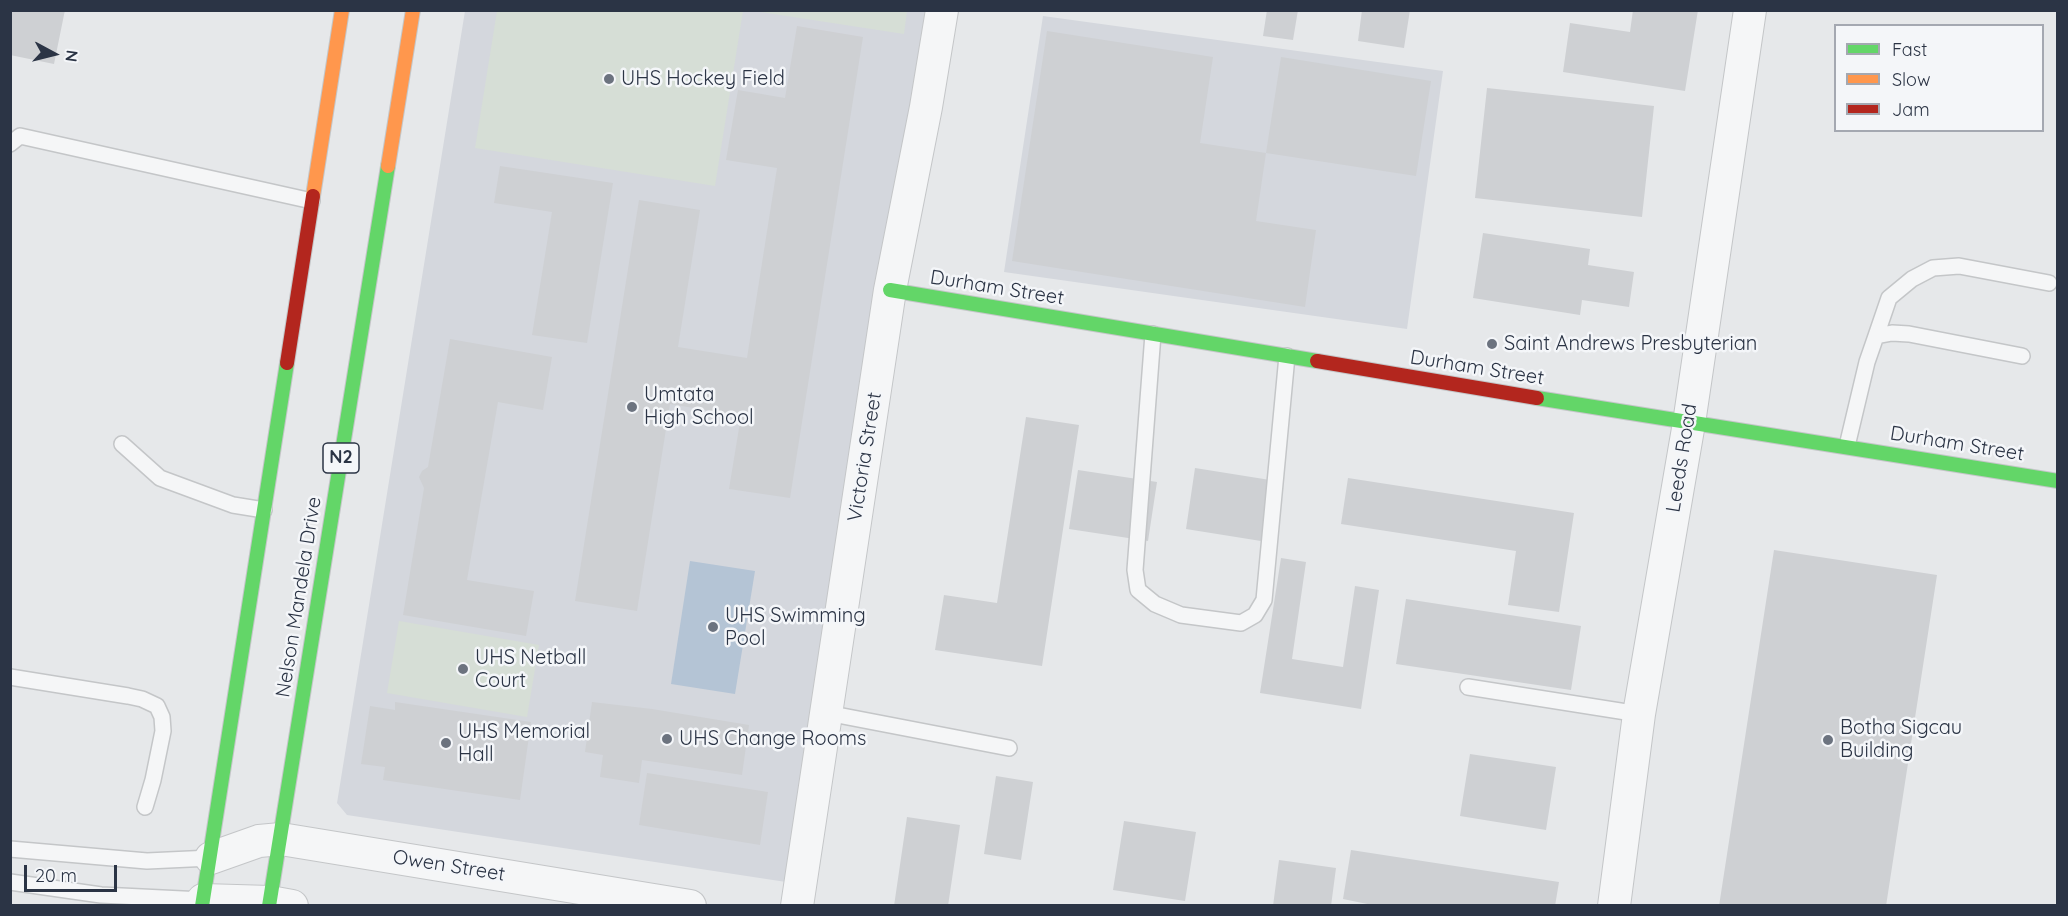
<!DOCTYPE html>
<style>
body{margin:0}
#map{position:relative;width:2068px;height:916px;overflow:hidden;background:#e6e8ea;font-family:Quicksand,sans-serif}
canvas{display:block}
.frame{position:absolute;inset:0;border:12px solid #2b3445;pointer-events:none}
.legend{position:absolute;left:1834px;top:24px;width:210px;height:108px;box-sizing:border-box;background:#f4f6f9;border:2px solid #a4a8b1;margin:0;padding:8px 10px;list-style:none;font-size:18px;color:#2b3445}
.legend li{display:flex;align-items:center;gap:12px;height:30px}
.legend b{width:30px;border:2px solid #a4a8b1}
.north{position:absolute;left:24px;top:24px;width:60px;height:60px;-webkit-text-stroke:4px #f4f6f9;paint-order:stroke;rotate:97deg;font-size:16px;font-weight:700;line-height:24px;text-align:center;color:#2b3445}
.north::after{content:'';display:block;margin:auto;width:21px;height:27px;background:#2b3445;clip-path:polygon(50% 0,100% 100%,50% 72%,0 100%)}
.scale{position:absolute;left:24px;top:865px;width:93px;height:27px;box-sizing:border-box;border:3px solid #2b3445;border-top:0;padding-left:8px;font-size:18px;line-height:21px;white-space:nowrap;color:#2b3445;-webkit-text-stroke:4px #f4f6f9;paint-order:stroke}
</style>
<div id="map">
<canvas width="2068" height="916"></canvas>
<div class="frame"></div>
<ul class="legend">
<li><b style="height:8px;background:#63d668"></b>Fast</li>
<li><b style="height:8px;background:#ff974d"></b>Slow</li>
<li><b style="height:8px;background:#b3261e"></b>Jam</li>
</ul>
<div class="north">N</div>
<div class="scale">20 m</div>
</div>
<script>
const c = document.querySelector('canvas').getContext('2d');
c.lineJoin = 'round';
function paint(path, color) { c.fillStyle = color; c.fill(path, 'evenodd'); }
const poly = rows => new Path2D(rows.map(r => 'M' + r).join(''));
function trace(path, color, width, dash) { c.strokeStyle = color; c.lineWidth = width; c.lineCap = dash ? 'butt' : 'round'; c.setLineDash(dash || []); c.stroke(path); }
function label(font, color, halo, rows, align = 'center') {
  c.font = font + ' Quicksand,sans-serif'; c.lineWidth = 5; c.setLineDash([]); c.textBaseline = 'middle'; c.strokeStyle = halo; c.fillStyle = color; for (const [text, x, y, turn = 0] of rows) {
    c.save(); c.translate(x, y); c.rotate((+turn || 0) * Math.PI / 180); c.textAlign = isNaN(turn) ? turn : align; if (halo) c.strokeText(text, 0, 0); c.fillText(text, 0, 0); c.restore();
  }
}
paint(poly([
 [465,11,925,11,786,882,347,815,337,803],
 [1043,16,1443,71,1407,329,1004,272]
]), '#d4d7dd');
paint(poly([
 [497,11,743,11,715,186,475,148],
 [754,11,907,11,904,34],
 [399,621,539,645,527,717,387,693]
]), '#d6ded6');
paint(poly([
 [690,561,755,571,735,694,671,684]
]), '#b4c4d5');
paint(poly([
 [10,10,65,10,54,64,10,55],
 [1267,10,1298,10,1293,40,1263,36],
 [1362,10,1410,10,1404,48,1358,41],
 [1633,10,1698,10,1685,91,1563,72,1570,23,1630,32],
 [797,26,863,37,790,498,729,489,741,416,670,404,637,611,575,601,639,200,700,210,678,347,747,358,777,168,726,160,738,90,785,98],
 [1047,31,1213,57,1200,143,1266,153,1256,221,1316,230,1305,307,1012,261],
 [1281,57,1431,81,1416,176,1266,153],
 [1487,88,1654,106,1642,217,1475,198],
 [500,166,613,183,587,343,532,335,552,212,494,203],
 [1483,233,1590,249,1588,265,1634,272,1629,307,1582,300,1580,315,1473,298],
 [450,339,552,357,543,410,498,402,467,580,534,591,526,636,403,615,424,488,419,477,422,471,428,467],
 [1026,417,1079,425,1042,666,935,650,944,595,997,603],
 [1195,468,1270,480,1261,541,1186,529],
 [1078,470,1157,482,1148,541,1069,529],
 [1348,478,1574,513,1559,612,1508,605,1516,551,1341,524],
 [1774,550,1937,575,1886,906,1719,906],
 [1281,558,1306,562,1292,659,1343,667,1355,586,1379,590,1361,709,1260,693],
 [1406,599,1581,626,1571,690,1396,664],
 [395,702,531,722,520,800,383,780,385,767,361,764,370,706,395,710],
 [592,702,652,709,749,725,742,775,642,760,639,783,600,777,603,755,585,752],
 [1470,754,1556,767,1546,830,1460,816],
 [647,773,768,792,760,845,639,825],
 [996,776,1033,782,1021,860,984,854],
 [907,817,960,825,948,906,894,906],
 [1124,821,1196,832,1185,901,1113,890],
 [1351,850,1559,882,1555,906,1377,906,1343,899],
 [1279,860,1336,868,1331,906,1273,906]
]), '#ced0d3');
const lane = poly([
 [10,144,20,136,312,201],
 [1153,334,1135,570,1138,590,1155,604,1181,615,1241,623,1255,615,1264,600,1287,356],
 [1876,336,1889,298,1912,279,1933,268,1959,266,2049,283],
 [122,444,160,478,233,505,264,510],
 [1847,446,1867,362,1876,336,1892,333,1909,334,2022,356],
 [10,677,128,696,142,699,157,706,162,717,163,731,153,780,145,807],
 [1468,687,1639,714],
 [827,713,1009,748],
 [10,849,147,861,211,858],
 [10,882,101,895,203,900]
]);
const street = poly([
 [211,858,259,841,281,839,690,906],
 [203,900,270,902,292,906],
 [797,906,890,290,926,107,942,10],
 [1614,906,1639,714,1689,423,1750,10]
]);
const fast = poly([
 [890,290,1317,361],
 [1537,398,2058,481],
 [202,906,287,363],
 [269,906,388,166]
]);
const slow = poly([
 [388,166,413,10],
 [313,196,342,10]
]);
const jam = poly([
 [1317,361,1537,398],
 [287,363,313,196]
]);
trace(lane, '#c4c6c8', 18);
trace(street, '#c4c6c8', 34);
trace(fast, '#c4c6c8', 16);
trace(slow, '#c4c6c8', 16);
trace(jam, '#c4c6c8', 16);
trace(lane, '#f5f6f7', 15);
trace(street, '#f5f6f7', 32);
trace(fast, '#63d668', 14);
trace(slow, '#ff974d', 14);
trace(jam, '#b3261e', 14);
for (const [x, y, r, color] of [
 [609,79,6,"#6c737f"],
 [1492,344,6,"#6c737f"],
 [632,407,6,"#6c737f"],
 [713,627,6,"#6c737f"],
 [463,669,6,"#6c737f"],
 [667,739,6,"#6c737f"],
 [1828,740,6,"#6c737f"],
 [446,743,6,"#6c737f"]
]) { const dot = new Path2D(); dot.arc(x, y, r, 0, 2 * Math.PI); c.fillStyle = color; c.fill(dot); trace(dot, '#f4f6f9', 2); }
for (const [x, y, w] of [
 [341,458,36]
]) { const box = new Path2D(); box.roundRect(x - w / 2, y - 15, w, 30, 4.5); c.fillStyle = '#f4f6f9'; c.fill(box); trace(box, '#2b3445', 1.5); }
label('bold 18px', '#2b3445', null, [
 ["N2",341,458]
]);
label('20px', '#2b3445', '#f4f6f9', [
 ["UHS Hockey Field",621,79],
 ["Saint Andrews Presbyterian",1504,344],
 ["Umtata",644,395],
 ["High School",644,418],
 ["UHS Swimming",725,616],
 ["Pool",725,639],
 ["UHS Netball",475,658],
 ["Court",475,681],
 ["Botha Sigcau",1840,728],
 ["Building",1840,751],
 ["UHS Memorial",458,732],
 ["Hall",458,755],
 ["UHS Change Rooms",679,739]
], 'left');
label('20px', '#2b3445', '#f4f6f9', [
 ["Durham Street",997,288,9],
 ["Durham Street",1477,368,9],
 ["Durham Street",1957,444,9],
 ["Victoria Street",865,457,-81],
 ["Leeds Road",1682,458,-81],
 ["Nelson Mandela Drive",299,597,-81],
 ["Owen Street",449,866,9]
]);
</script>
